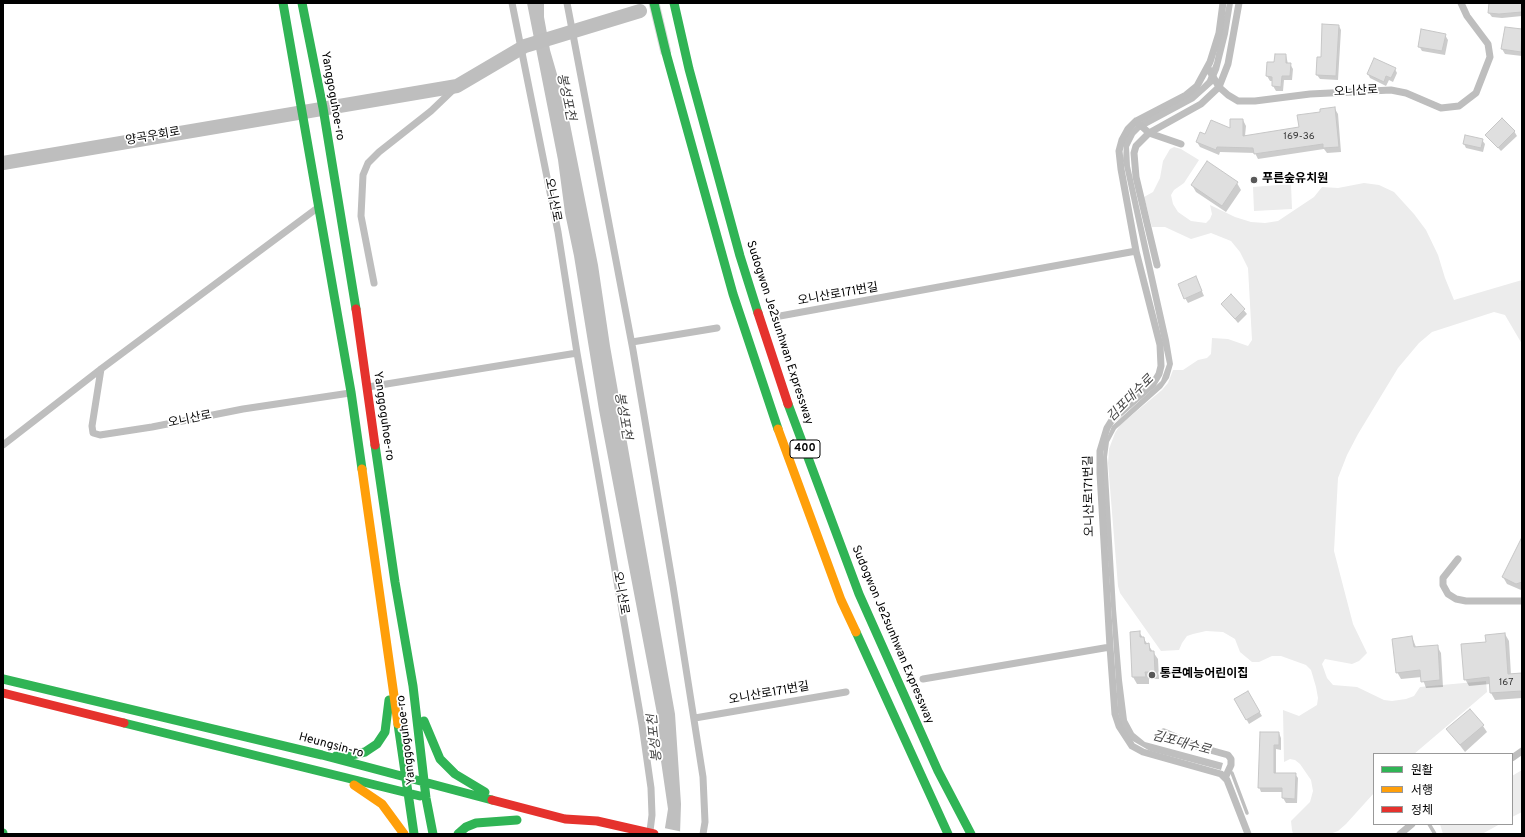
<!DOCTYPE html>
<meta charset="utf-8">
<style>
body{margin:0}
#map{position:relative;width:1525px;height:837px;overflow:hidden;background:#fff;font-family:Overpass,"Noto Sans KR",sans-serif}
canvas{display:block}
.frame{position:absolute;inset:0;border:4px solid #000;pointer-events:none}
.legend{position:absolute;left:1373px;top:753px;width:140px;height:72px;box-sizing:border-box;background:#fff;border:1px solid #999;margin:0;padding:5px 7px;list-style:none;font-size:12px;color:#000}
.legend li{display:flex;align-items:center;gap:8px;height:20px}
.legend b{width:20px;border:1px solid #999}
</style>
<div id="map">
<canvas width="1525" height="837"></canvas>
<div class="frame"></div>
<ul class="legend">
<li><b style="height:5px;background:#30b455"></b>원활</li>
<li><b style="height:5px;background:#ff9f0a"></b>서행</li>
<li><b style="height:5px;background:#e5322d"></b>정체</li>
</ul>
</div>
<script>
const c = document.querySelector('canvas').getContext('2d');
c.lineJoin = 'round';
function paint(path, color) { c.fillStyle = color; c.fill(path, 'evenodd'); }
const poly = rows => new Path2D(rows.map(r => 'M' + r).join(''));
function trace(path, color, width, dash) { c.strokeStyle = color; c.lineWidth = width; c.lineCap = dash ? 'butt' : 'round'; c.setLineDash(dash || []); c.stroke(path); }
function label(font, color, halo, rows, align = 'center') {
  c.font = font + ' Overpass,"Noto Sans KR",sans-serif'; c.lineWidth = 3.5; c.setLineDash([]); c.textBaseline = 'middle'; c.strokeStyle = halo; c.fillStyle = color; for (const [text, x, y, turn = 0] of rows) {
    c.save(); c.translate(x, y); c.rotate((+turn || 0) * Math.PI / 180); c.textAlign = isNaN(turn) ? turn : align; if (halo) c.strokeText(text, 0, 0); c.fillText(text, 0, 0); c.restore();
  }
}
paint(poly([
 [1174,147,1181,149,1199,160,1184,183,1174,190,1171,195,1173,204,1178,212,1191,221,1206,223,1210,219,1212,214,1210,205,1235,217,1251,222,1265,223,1278,221,1314,197,1322,187,1338,188,1364,183,1379,185,1394,192,1414,214,1426,230,1438,255,1445,278,1454,300,1522,280,1522,344,1505,315,1494,312,1432,332,1419,343,1398,368,1358,434,1347,455,1338,478,1334,551,1353,624,1367,653,1359,661,1352,664,1325,659,1322,664,1327,678,1333,685,1357,687,1384,700,1392,701,1406,699,1414,696,1420,687,1486,681,1487,692,1414,754,1374,754,1374,793,1346,824,1338,831,1330,834,1293,834,1292,830,1291,821,1310,802,1313,791,1311,780,1300,764,1295,760,1290,759,1284,762,1283,710,1299,716,1317,705,1318,698,1316,687,1311,670,1306,665,1281,656,1272,656,1259,662,1252,662,1240,652,1235,639,1223,632,1206,631,1193,634,1187,636,1182,643,1179,650,1161,651,1120,593,1118,586,1108,463,1109,449,1115,433,1120,425,1162,390,1168,383,1173,370,1183,370,1198,360,1207,358,1211,354,1212,338,1228,339,1248,346,1252,340,1248,268,1240,252,1231,241,1211,233,1191,239,1165,227,1152,227,1144,197,1153,192,1160,178,1163,161,1170,149],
 [1291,184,1292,209,1254,211,1253,187],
 [1522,770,1522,812,1512,817,1512,776],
 [1440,824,1500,824,1482,834,1443,834]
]), '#ececec');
paint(poly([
 [527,3,544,3,544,17,550,50,567,109,598,265,610,346,675,714,681,804,680,834,664,834,668,809,661,761,658,719,599,410,574,256,565,213,558,160],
 [1227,3,1233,3,1228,34,1219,70,1213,84,1194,101,1140,130,1135,135,1129,147,1130,166,1169,340,1173,364,1169,378,1162,388,1116,429,1109,442,1107,457,1116,609,1122,680,1127,720,1134,733,1145,742,1223,763,1221,770,1150,751,1131,740,1122,727,1118,713,1102,469,1104,445,1112,426,1161,381,1167,364,1123,161,1124,142,1130,131,1139,123,1200,87,1207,80,1214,63]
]), '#bfbfbf');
paint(poly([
 [664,828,683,832,682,834,662,834]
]), '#fff');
paint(poly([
 [1490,3,1522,3,1522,16,1502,18,1492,17,1489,13],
 [1339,26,1341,30,1338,80,1320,79,1317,75,1322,58],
 [1505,28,1522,30,1522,56,1505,54,1502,49],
 [1445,35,1448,40,1445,55,1422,51,1419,46],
 [1286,55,1288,64,1290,64,1293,69,1292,80,1284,80,1283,91,1276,91,1273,86,1273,81,1270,81,1267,76],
 [1395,69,1397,73,1393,82,1389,80,1386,86,1370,78,1368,74],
 [1335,109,1338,114,1341,152,1327,153,1324,149,1258,159,1255,153,1220,152,1219,155,1200,147,1197,142,1206,136,1231,130,1243,120,1246,126,1245,136,1300,128,1321,113],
 [1514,131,1517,136,1501,151,1486,135],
 [1482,140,1485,144,1483,152,1466,148,1464,144],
 [1237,183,1241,190,1226,212,1196,192,1192,185],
 [1198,282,1204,296,1188,303,1185,298],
 [1231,295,1247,314,1238,323,1222,304],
 [1522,539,1522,590,1521,590,1507,584,1503,577],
 [1139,632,1158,659,1159,679,1149,679,1149,684,1137,684,1133,677],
 [1505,634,1509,641,1511,675,1522,674,1522,698,1495,700,1491,693,1490,684,1469,686,1465,679,1487,643],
 [1412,637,1416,647,1437,646,1441,653,1443,687,1426,688,1422,677,1401,679,1397,672],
 [1247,692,1262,716,1249,724,1235,699],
 [1483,726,1487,732,1465,752,1448,730],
 [1261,733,1279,733,1281,738,1281,750,1276,749,1276,774,1295,774,1298,778,1297,803,1286,803,1283,798,1283,792,1261,792,1259,787]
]), '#0003');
trace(poly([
 [1232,773,1247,813],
 [1429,824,1435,834]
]), '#bfbfbf', 3.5);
const building = poly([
 [1489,3,1522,3,1522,12,1499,14,1488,13,1489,3],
 [1322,24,1339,25,1336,76,1316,75,1317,57,1321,57,1322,24],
 [1505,27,1522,29,1521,52,1501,49,1505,27],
 [1421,29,1446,34,1442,51,1418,47,1421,29],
 [1275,54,1286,54,1286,63,1291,63,1290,76,1282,76,1281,87,1272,86,1272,77,1266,76,1267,62,1274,62,1275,54],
 [1374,58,1396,68,1391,78,1386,76,1384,82,1367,74,1374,58],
 [1335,107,1339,147,1323,148,1323,144,1254,154,1253,148,1217,147,1216,150,1196,142,1200,132,1205,134,1211,120,1230,128,1230,119,1243,119,1243,136,1299,127,1297,115,1320,112,1320,109,1335,107],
 [1502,118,1515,131,1498,148,1485,135,1502,118],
 [1465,135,1483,139,1481,148,1463,144,1465,135],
 [1207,161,1238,182,1222,206,1191,185,1207,161],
 [1196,276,1202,291,1184,299,1178,284,1196,276],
 [1231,294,1245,309,1235,319,1221,304,1231,294],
 [1522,537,1522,582,1516,584,1502,577,1522,537],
 [1140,631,1140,637,1144,637,1145,644,1149,643,1150,651,1154,651,1155,672,1145,672,1146,677,1132,677,1130,632,1140,631],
 [1505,633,1508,674,1522,673,1522,691,1490,693,1489,677,1464,680,1461,644,1486,642,1485,635,1505,633],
 [1412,636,1414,647,1438,645,1440,680,1421,682,1420,670,1396,673,1392,639,1412,636],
 [1248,691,1260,712,1246,720,1234,699,1248,691],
 [1470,709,1484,725,1460,745,1446,729,1470,709],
 [1260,732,1279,732,1279,745,1274,745,1274,773,1296,773,1295,799,1282,798,1282,788,1258,788,1260,732]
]);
paint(building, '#dfdfdf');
trace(building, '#c7c7c7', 1);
trace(poly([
 [512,3,558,232,577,353,642,725,651,788,652,815,650,831],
 [567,3,633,350,673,586,703,777,705,822,703,834],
 [1223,3,1219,33,1210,62,1197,86,1186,95,1136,121,1128,129,1122,140,1119,151,1121,169,1136,251,1160,345,1161,366,1159,374,1153,384,1112,420,1107,428,1100,451,1100,473,1110,647,1115,714,1119,726,1132,746,1143,752,1221,774,1227,780,1248,834],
 [1239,3,1228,64,1219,87,1228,95,1238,101,1255,101,1310,94,1391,90,1406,93,1441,108,1459,106,1476,93,1490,57,1488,44,1467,16,1461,3],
 [1136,121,1149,133,1181,144],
 [1157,265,1136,177,1134,153,1136,146,1149,133,1201,104,1219,87,1208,68],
 [374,283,361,216,363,175,368,163,379,152,431,111,454,89],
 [780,316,1136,251],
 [632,342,717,328],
 [101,369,92,426,93,433,100,435,152,427,243,409,350,393],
 [368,387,577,353],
 [3,445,101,369,316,209],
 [1458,559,1443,578,1443,585,1448,594,1456,599,1466,601,1522,601],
 [923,679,1110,647],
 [695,718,846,692],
 [1164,732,1199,747,1228,755,1231,759,1231,765,1225,778],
 [1512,758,1522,751],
 [1400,834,1412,824]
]), '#bebebe', 7);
trace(poly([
 [3,163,457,86,525,46,640,11]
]), '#bebebe', 14);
trace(poly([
 [283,3,351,392,362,469],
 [302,3,323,108,356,309],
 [674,3,689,69,740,256,758,313],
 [666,53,733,294,778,429],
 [788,404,859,594,938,771,971,834],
 [375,445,395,582,413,686,426,798,433,834],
 [856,632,948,834],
 [3,679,322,755,492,800],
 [424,721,440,759,455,774,485,792],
 [124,723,420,796],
 [398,724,414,834],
 [336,756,347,756,365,752,377,744,385,732,389,700],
 [3,833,3,834],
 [458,834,466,827,476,823,517,820]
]), '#30b455', 9);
trace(poly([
 [778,429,841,600,856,632],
 [362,469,398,724],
 [354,785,382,804,404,834]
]), '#ff9f0a', 9);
trace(poly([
 [356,309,375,445],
 [758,313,788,404],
 [3,693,124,723],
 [492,800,565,819,597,821,654,834]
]), '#e5322d', 9);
const fastBridge = poly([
 [654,3,666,53]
]);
trace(fastBridge, '#dbdbdb', 11, []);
trace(fastBridge, '#30b455', 9);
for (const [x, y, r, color] of [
 [1254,180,4,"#595959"],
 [1152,675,4,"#595959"]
]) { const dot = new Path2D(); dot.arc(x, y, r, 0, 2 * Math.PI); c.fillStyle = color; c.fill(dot); trace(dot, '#fff', 1.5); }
label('10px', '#383838', null, [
 ["169-36",1299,137],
 ["167",1506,683]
]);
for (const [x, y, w] of [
 [805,449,30]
]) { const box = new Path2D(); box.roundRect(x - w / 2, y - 9, w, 18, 3); c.fillStyle = '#fff'; c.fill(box); trace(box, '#000', 1); }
label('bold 11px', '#000', null, [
 ["400",805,449]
]);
label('12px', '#000', '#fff', [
 ["오니산로",1356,92,-3],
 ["Yanggoguhoe-ro",332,96,80],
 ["양곡우회로",153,137,-10],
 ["오니산로",552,200,79],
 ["오니산로171번길",838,295,-10],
 ["Sudogwon Je2sunhwan Expressway",779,333,72],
 ["Yanggoguhoe-ro",383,416,82],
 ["오니산로",190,420,-11],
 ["오니산로171번길",1090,496,-91],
 ["오니산로",620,593,80],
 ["Sudogwon Je2sunhwan Expressway",892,635,67],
 ["오니산로171번길",769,694,-10],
 ["Yanggoguhoe-ro",407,740,-97],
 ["Heungsin-ro",331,746,15]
]);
label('bold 12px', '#000', '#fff', [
 ["푸른숲유치원",1262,180],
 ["통큰예능어린이집",1160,675]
], 'left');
label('italic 13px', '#444', '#fff', [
 ["봉성포천",565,97,78],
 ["김포대수로",1131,399,-45],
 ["봉성포천",622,416,80],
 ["봉성포천",656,738,-96],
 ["김포대수로",1181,744,15]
]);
</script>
